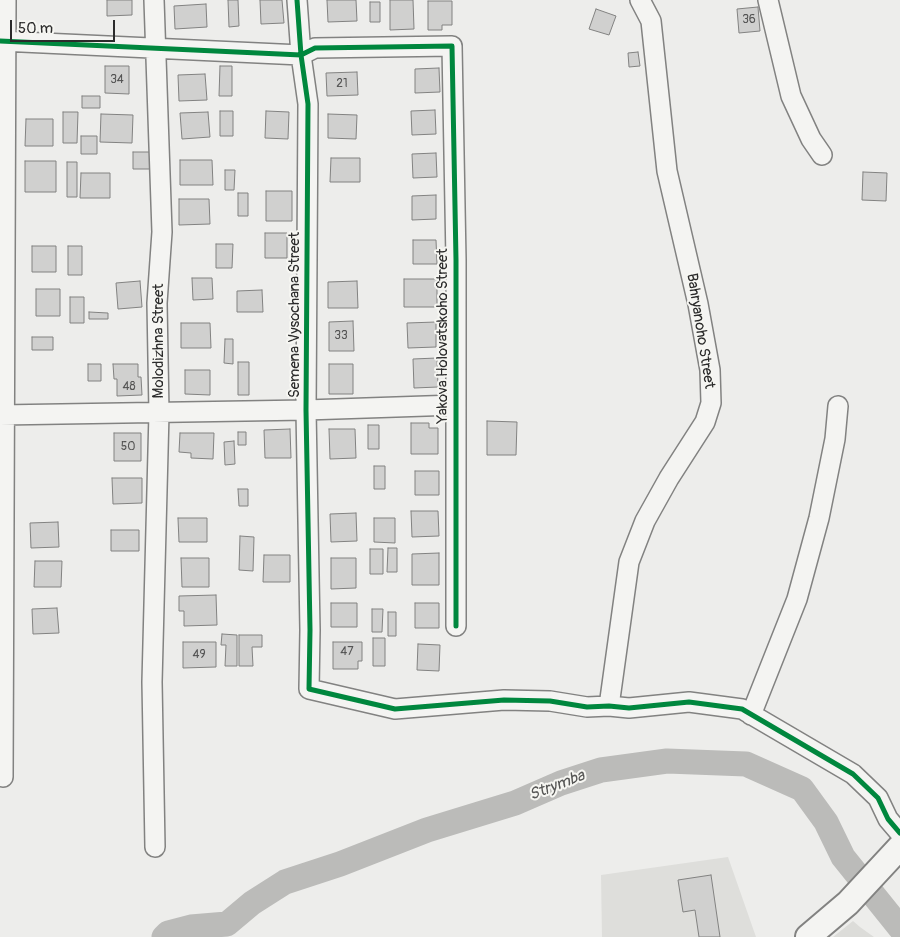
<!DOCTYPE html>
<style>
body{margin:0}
#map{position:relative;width:900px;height:937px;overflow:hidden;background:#ededeb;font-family:Pangolin,sans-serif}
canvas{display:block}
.scale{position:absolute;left:10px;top:20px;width:105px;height:22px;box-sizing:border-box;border:2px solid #2b2b2b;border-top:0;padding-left:6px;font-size:15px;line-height:18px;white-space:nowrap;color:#2b2b2b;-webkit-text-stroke:4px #f6f6f2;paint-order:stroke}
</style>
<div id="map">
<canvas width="900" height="937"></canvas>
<div class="scale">50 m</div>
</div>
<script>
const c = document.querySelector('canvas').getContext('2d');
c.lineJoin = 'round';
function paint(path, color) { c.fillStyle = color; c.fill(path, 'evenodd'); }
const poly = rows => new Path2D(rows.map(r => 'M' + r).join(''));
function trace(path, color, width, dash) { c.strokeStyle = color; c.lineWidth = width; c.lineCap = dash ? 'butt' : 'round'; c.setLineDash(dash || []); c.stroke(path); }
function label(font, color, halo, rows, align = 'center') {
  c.font = font + ' Pangolin,sans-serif'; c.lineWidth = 4; c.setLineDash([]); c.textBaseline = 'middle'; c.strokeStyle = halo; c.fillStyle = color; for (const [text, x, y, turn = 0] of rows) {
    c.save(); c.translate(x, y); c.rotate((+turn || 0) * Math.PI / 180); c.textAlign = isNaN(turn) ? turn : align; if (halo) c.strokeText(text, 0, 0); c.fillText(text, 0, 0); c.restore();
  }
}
paint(poly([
 [728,857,756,937,602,937,601,875]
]), '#dededb');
paint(poly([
 [853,921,860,927,874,937,833,937]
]), '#dcdcd9');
trace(poly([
 [164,937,168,933,191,927,227,924,252,903,285,882,340,864,427,830,515,803,561,783,601,770,667,761,746,764,802,789,826,822,843,857,900,928]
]), '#bbbbb9', 25);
const building = poly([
 [107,0,132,0,132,15,107,16,107,0],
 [228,0,238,0,239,26,229,27,228,0],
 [260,0,282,0,284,23,261,24,260,0],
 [327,0,356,0,357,21,328,22,327,0],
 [390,0,413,0,414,29,390,30,390,0],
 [428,1,452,1,452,25,442,25,442,30,428,30,428,1],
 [370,2,380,2,380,22,370,22,370,2],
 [206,4,207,27,175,29,174,6,206,4],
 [758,7,760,31,739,33,737,9,758,7],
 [596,9,616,16,609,35,589,29,596,9],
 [638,52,640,66,629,67,628,53,638,52],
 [105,66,129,66,129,94,105,93,105,66],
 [220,66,232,66,232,96,219,96,220,66],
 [439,68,440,92,415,93,415,69,439,68],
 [357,72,358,95,327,96,326,73,357,72],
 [205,74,207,100,179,101,178,75,205,74],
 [82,96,100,96,100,108,82,108,82,96],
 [435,110,436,134,412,135,411,111,435,110],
 [220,111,233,111,233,136,220,136,220,111],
 [266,111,289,112,288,139,265,138,266,111],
 [63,112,78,112,77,143,63,143,63,112],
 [208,112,210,137,182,139,180,113,208,112],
 [101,114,133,115,132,143,100,142,101,114],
 [328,114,357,115,356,139,328,138,328,114],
 [26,119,53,119,53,146,25,146,26,119],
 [81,136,97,136,97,154,81,154,81,136],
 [133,152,152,152,152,169,133,169,133,152],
 [436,153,437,177,413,178,412,154,436,153],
 [331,158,360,158,360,182,330,182,331,158],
 [180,160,212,160,213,185,180,185,180,160],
 [25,161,56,161,56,192,25,192,25,161],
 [67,162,77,162,77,197,67,197,67,162],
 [225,170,235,170,234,190,225,190,225,170],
 [863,172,887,173,886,201,862,200,863,172],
 [81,173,110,173,110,198,80,198,81,173],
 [266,191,292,191,292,221,266,221,266,191],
 [238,193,248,193,248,216,238,216,238,193],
 [436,195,436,219,412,220,412,196,436,195],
 [179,199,209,199,210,224,179,225,179,199],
 [265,233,287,233,287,258,265,258,265,233],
 [413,240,436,240,437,264,413,264,413,240],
 [216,244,233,244,232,268,216,268,216,244],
 [32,246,56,246,56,272,32,272,32,246],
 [68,246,82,246,82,275,68,275,68,246],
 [192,278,212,278,213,299,193,300,192,278],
 [404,279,437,279,437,307,404,307,404,279],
 [140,281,142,307,118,309,116,283,140,281],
 [357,281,358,308,328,308,328,282,357,281],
 [36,289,60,289,60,316,36,316,36,289],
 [262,290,263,312,237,312,237,291,262,290],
 [70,297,84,297,84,323,70,323,70,297],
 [89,312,108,313,108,319,89,319,89,312],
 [353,321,354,351,329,351,329,322,353,321],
 [436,322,436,347,408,348,407,323,436,322],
 [181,323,210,323,211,348,181,348,181,323],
 [32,337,53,337,53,350,32,350,32,337],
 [225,339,233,339,233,364,224,363,225,339],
 [437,358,438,387,414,388,413,359,437,358],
 [238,362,249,362,249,395,238,395,238,362],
 [88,364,101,364,101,381,88,381,88,364],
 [113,364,138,364,138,377,141,377,142,395,117,396,117,379,114,379,113,364],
 [329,364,353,364,353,394,329,394,329,364],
 [185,370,210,370,210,395,185,394,185,370],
 [487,421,517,422,516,455,487,455,487,421],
 [411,423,429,423,429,428,438,428,438,454,411,454,411,423],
 [368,425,379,425,379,449,368,449,368,425],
 [290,429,291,458,265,458,264,430,290,429],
 [329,429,355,429,356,458,330,459,329,429],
 [238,432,246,432,246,445,238,445,238,432],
 [114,433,141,433,141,461,114,461,114,433],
 [180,433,214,433,213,459,191,458,191,453,179,452,180,433],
 [234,441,235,464,225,465,224,442,234,441],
 [374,466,385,466,385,489,374,489,374,466],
 [415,471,439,471,439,495,415,495,415,471],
 [112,478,142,478,142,503,113,504,112,478],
 [238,489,248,489,248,506,239,506,238,489],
 [411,511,438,511,439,536,412,537,411,511],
 [356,513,357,541,331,542,330,514,356,513],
 [178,518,207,518,207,542,179,542,178,518],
 [374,518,395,518,395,543,374,542,374,518],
 [58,522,59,547,31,548,30,523,58,522],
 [111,530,139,530,139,551,111,551,111,530],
 [240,536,254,537,253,571,239,570,240,536],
 [388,548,397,548,397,572,387,572,388,548],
 [370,549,383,549,383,574,370,574,370,549],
 [439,553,439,585,412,585,412,554,439,553],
 [264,555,290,555,290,582,263,582,264,555],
 [181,558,209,558,209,587,182,587,181,558],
 [331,558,356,558,356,588,331,589,331,558],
 [35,561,62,561,61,587,34,587,35,561],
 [216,595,217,625,184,626,184,611,179,611,179,596,216,595],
 [331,603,357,603,357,627,331,627,331,603],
 [415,603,439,603,439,628,415,628,415,603],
 [57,608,59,633,33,634,32,609,57,608],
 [372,609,383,609,382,632,372,632,372,609],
 [388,612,396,612,396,636,388,636,388,612],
 [222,634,237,635,237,666,225,666,226,645,221,645,222,634],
 [239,635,262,635,262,647,252,647,253,666,239,666,239,635],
 [373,638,385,638,385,666,373,666,373,638],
 [183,642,216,642,216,667,183,668,183,642],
 [333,642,362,642,362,661,358,661,358,669,333,669,333,642],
 [418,644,440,645,439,671,417,670,418,644],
 [711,875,720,937,699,937,695,910,683,912,678,880,711,875]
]);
paint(building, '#d0d0cf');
trace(building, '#828281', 1);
const minor = poly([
 [154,0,162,232,157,303,159,413,152,682,155,847],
 [297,0,301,55,308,104,306,410,310,630,309,689,395,709,504,700,550,701,587,707,609,706,629,708,689,702,742,709,853,774,878,798,888,819,900,833],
 [768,0,791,96,811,139,822,155],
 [0,41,301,55,315,48,452,46,456,260,456,626],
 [0,415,306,410,456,405],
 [609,706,629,562,645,521,669,478,705,422,711,403,710,370,698,304,667,171,651,21,640,0],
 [751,715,797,599,819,518,835,439,838,406],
 [3,777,6,0]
]);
const major = poly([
 [808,937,848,903,900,847]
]);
trace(minor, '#828281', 22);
trace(major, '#828281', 28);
trace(minor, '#f4f4f2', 19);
trace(major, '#f4f4f2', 24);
trace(poly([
 [297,0,301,55,308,104,306,410,310,630,309,689,395,709,504,700,550,701,587,707,609,706,629,708,689,702,742,709,853,774,878,798,888,819,900,833],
 [0,41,301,55,315,48,452,46,456,260,456,626]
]), '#00873e', 5);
label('12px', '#545454', null, [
 ["36",749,20],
 ["34",117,80],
 ["21",342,84],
 ["33",341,336],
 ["48",129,387],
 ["50",128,447],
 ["47",347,652],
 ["49",199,655]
]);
label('15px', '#2b2b2b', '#f6f6f2', [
 ["Semena Vysochana Street",295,315,-90],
 ["Bahryanoho Street",700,331,81],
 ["Yakova Holovatskoho Street",443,336,-90],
 ["Molodizhna Street",159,341,-90]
]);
label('italic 16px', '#565655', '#f6f6f2', [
 ["Strymba",557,786,-21]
]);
</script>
